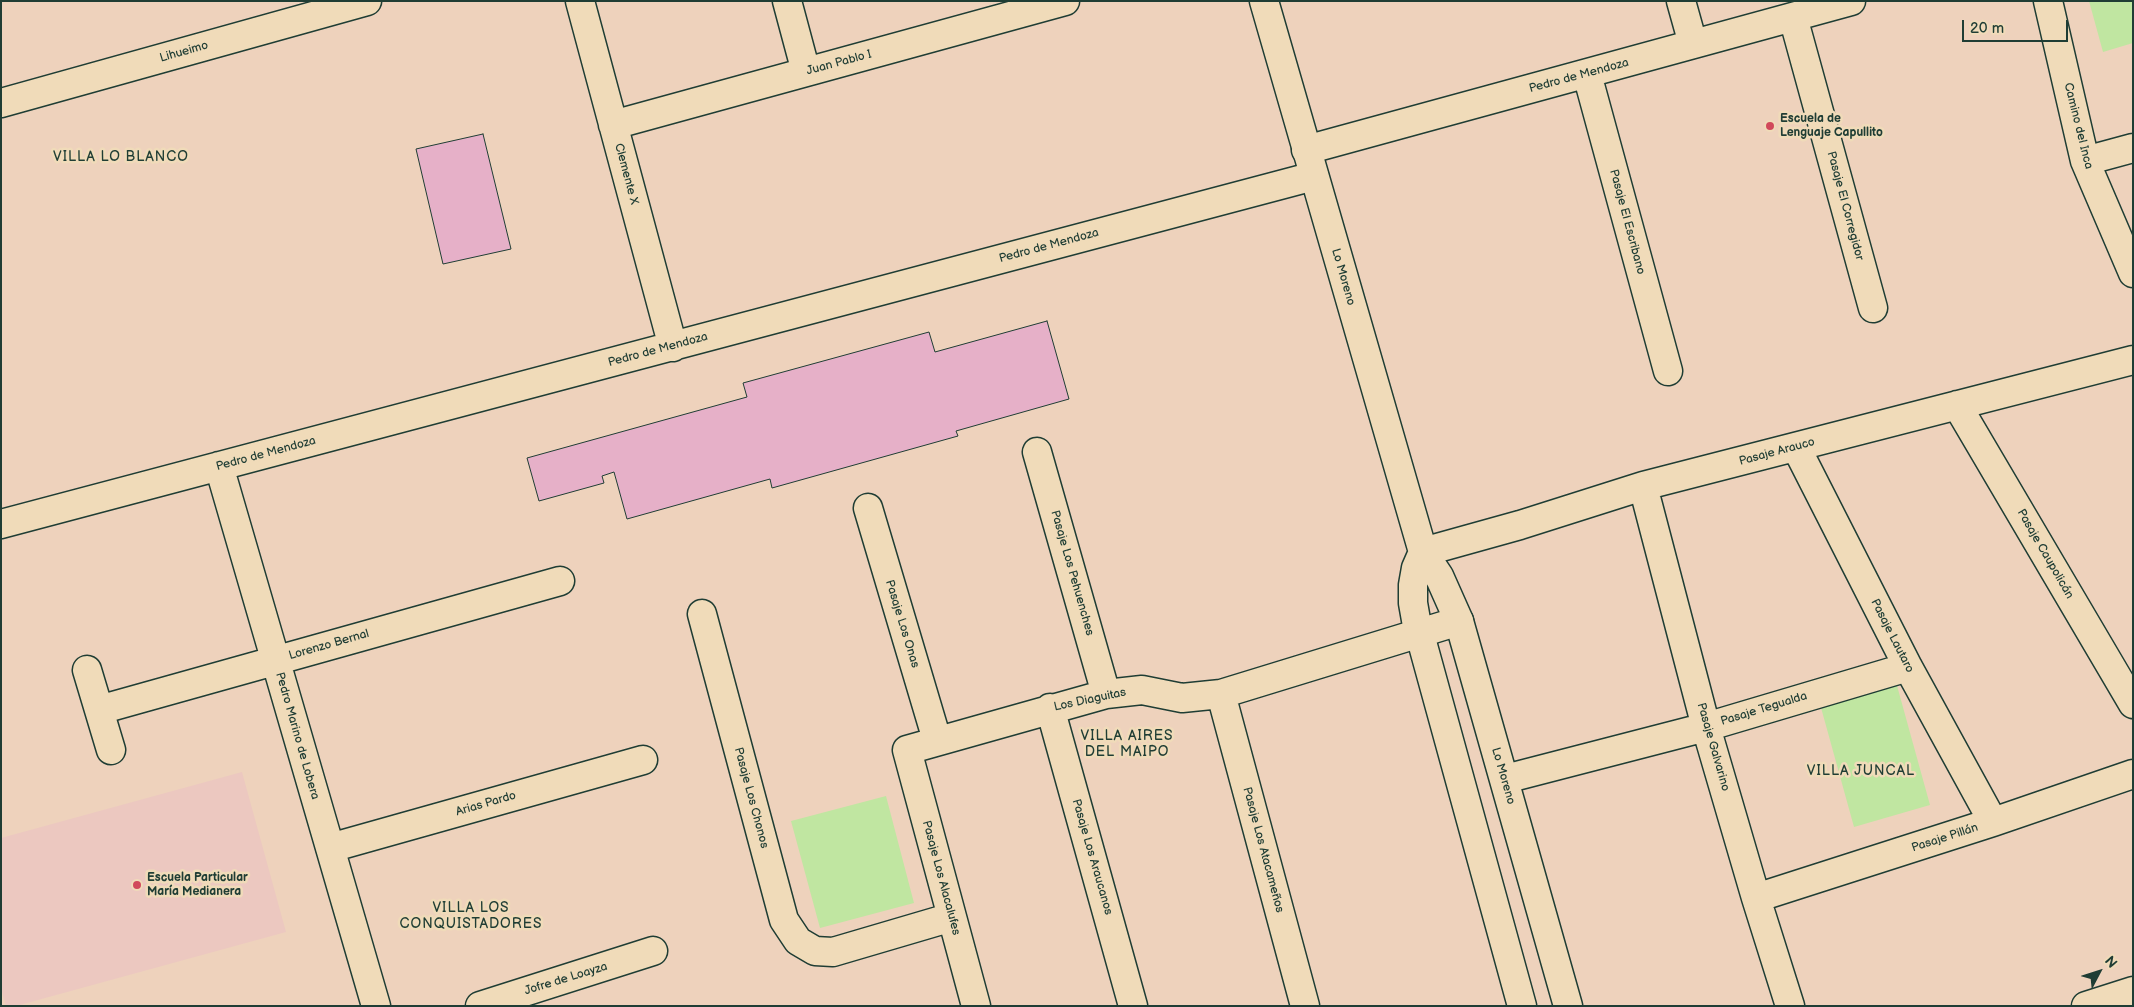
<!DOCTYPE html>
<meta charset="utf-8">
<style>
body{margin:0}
#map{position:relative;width:2134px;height:1007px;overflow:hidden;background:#eed2bc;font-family:"Balsamiq Sans",sans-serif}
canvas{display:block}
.frame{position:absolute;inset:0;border:2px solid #1f3d34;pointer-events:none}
.north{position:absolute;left:2074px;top:947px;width:50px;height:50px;-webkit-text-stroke:4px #f0dbb9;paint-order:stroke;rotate:50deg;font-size:14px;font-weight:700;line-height:20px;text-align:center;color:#1f3d34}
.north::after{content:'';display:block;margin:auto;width:18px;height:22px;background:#1f3d34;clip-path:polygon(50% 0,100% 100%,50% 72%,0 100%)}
.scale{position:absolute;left:1962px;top:20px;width:106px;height:22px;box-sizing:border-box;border:2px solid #1f3d34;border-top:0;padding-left:6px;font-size:15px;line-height:18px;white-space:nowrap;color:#1f3d34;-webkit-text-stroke:4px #f0dbb9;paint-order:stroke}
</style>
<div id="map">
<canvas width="2134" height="1007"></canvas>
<div class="frame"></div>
<div class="north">N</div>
<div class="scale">20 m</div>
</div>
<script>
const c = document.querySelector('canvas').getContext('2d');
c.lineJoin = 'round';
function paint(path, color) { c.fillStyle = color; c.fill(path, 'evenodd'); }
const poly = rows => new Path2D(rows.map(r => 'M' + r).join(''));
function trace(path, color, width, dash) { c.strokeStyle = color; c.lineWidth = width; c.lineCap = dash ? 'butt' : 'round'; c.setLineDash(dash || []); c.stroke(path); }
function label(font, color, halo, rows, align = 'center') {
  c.font = font + ' "Balsamiq Sans",sans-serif'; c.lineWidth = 5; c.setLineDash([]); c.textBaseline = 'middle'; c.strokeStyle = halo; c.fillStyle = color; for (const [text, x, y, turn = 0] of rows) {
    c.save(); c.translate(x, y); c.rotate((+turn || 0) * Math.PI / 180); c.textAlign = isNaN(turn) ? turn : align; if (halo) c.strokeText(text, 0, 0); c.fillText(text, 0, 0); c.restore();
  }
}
paint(poly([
 [242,772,286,932,16,1006,6,1006,1,989,1,838]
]), '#ecc8c0');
paint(poly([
 [2089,1,2133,1,2133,43,2103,52],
 [1896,682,1930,805,1854,827,1820,704],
 [886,796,914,903,820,928,791,821]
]), '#c0e6a1');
const building = poly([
 [483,134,511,249,443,264,416,149,483,134],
 [1047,321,1069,399,956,431,958,436,772,488,770,479,627,519,614,472,602,476,604,483,539,501,527,458,747,397,743,383,929,332,935,352,1047,321]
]);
paint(building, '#e6b0c8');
trace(building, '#1f3d34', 1);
const street = poly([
 [580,1,673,347],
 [787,1,806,72],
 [1681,1,1693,44],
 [2048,1,2085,161,2133,273],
 [1793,17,1873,308],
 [1587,74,1668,371],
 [1,103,367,1],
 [613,125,1065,1],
 [1306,150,1851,1],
 [2085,161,2133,148],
 [1957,405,2133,704],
 [1796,447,1908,667,1993,822],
 [1037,452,1106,694],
 [219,466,376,1006],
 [1643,486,1706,727,1756,898,1790,1006],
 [868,508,937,740],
 [1,524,1314,176],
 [1423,552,1520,525,1643,486,2133,360],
 [702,614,784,920,798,941,815,951,833,952,952,917],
 [87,670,111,750],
 [1221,694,1305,1006],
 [1050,708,1133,1006],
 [99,710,560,581],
 [1505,779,1706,727,1908,667],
 [330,848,643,760],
 [1756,898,1993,822,2133,774],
 [480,1006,653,951],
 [976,1006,907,750,1106,694,1142,690,1182,698,1221,694,1459,621],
 [2086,1006,2133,991]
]);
const secondary = poly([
 [1264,1,1423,552,1439,576,1459,621,1568,1006],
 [1423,552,1416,568,1413,585,1413,603,1416,620,1522,1006]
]);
trace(street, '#1f3d34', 31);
trace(secondary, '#1f3d34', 31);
trace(street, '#f0dbb9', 28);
trace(secondary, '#f0dbb9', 28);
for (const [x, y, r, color] of [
 [1770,126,5,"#d1495b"],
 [137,885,5,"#d1495b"]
]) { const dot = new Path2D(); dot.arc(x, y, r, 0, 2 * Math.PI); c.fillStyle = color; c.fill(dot); trace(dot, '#f0dbb9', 2); }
label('12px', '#1f3d34', '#f0dbb9', [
 ["Lihueimo",184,52,-16],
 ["Juan Pablo I",839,63,-15],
 ["Pedro de Mendoza",1579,76,-15],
 ["Camino del Inca",2078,126,76],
 ["Clemente X",626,174,75],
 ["Pasaje El Corregidor",1845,206,75],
 ["Pasaje El Escribano",1627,222,75],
 ["Pedro de Mendoza",1049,246,-15],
 ["Lo Moreno",1343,277,74],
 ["Pedro de Mendoza",658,350,-15],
 ["Pasaje Arauco",1777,452,-15],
 ["Pedro de Mendoza",266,454,-15],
 ["Pasaje Caupolicán",2045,554,60],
 ["Pasaje Los Pehuenches",1072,573,74],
 ["Pasaje Los Onas",902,624,73],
 ["Pasaje Lautaro",1892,636,63],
 ["Lorenzo Bernal",329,645,-16],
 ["Los Diaguitas",1090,700,-12],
 ["Pasaje Tegualda",1764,709,-17],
 ["Pedro Marino de Lobera",297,736,74],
 ["Pasaje Galvarino",1713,747,74],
 ["Lo Moreno",1503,776,74],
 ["Pasaje Los Chonos",751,798,75],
 ["Arias Pardo",486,804,-16],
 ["Pasaje Pillán",1945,838,-18],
 ["Pasaje Los Atacameños",1263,850,75],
 ["Pasaje Los Araucanos",1092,857,74],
 ["Pasaje Los Alacalufes",941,878,75],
 ["Jofre de Loayza",566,979,-17]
]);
label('bold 12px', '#1f3d34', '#f0dbb9', [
 ["Escuela de",1780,119],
 ["Lenguaje Capullito",1780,133],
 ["Escuela Particular",147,878],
 ["María Medianera",147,892]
], 'left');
c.letterSpacing = '1px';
label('14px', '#1f3d34', '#f0dbb9', [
 ["VILLA LO BLANCO",121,157],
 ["VILLA AIRES",1127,736],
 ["DEL MAIPO",1127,752],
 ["VILLA JUNCAL",1861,771],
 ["VILLA LOS",471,908],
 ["CONQUISTADORES",471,924]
]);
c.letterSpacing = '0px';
</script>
